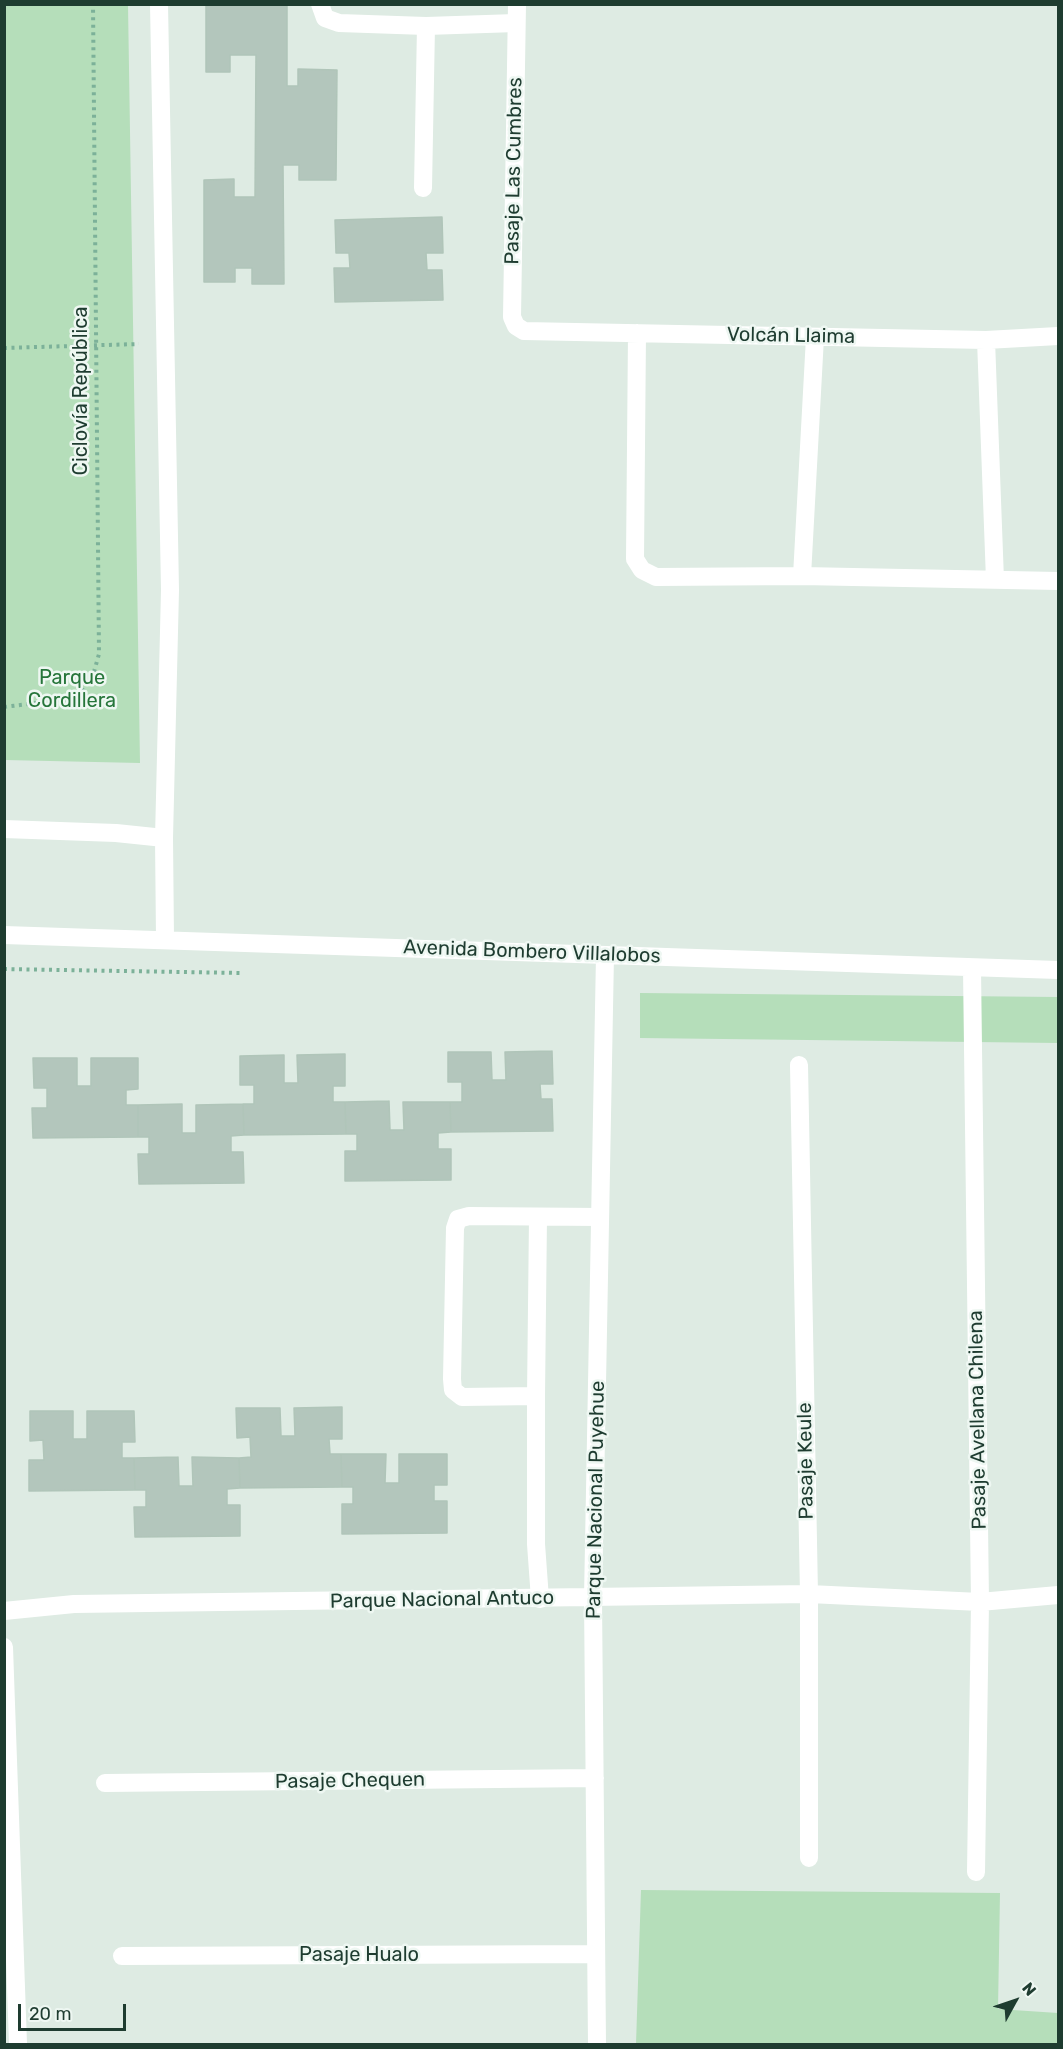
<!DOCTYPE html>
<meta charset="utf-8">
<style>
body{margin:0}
#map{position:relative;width:1063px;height:2049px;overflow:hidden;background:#deebe3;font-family:Rubik,sans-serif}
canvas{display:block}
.frame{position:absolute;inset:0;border:6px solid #1e3c30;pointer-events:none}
.north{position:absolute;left:985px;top:1971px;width:60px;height:60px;-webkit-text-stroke:4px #eef7f2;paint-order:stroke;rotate:50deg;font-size:16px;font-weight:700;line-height:24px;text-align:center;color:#1e3c30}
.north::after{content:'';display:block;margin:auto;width:21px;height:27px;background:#1e3c30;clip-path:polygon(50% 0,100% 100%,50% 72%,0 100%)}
.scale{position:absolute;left:18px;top:2004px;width:108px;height:27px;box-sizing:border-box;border:3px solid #1e3c30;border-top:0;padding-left:8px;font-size:18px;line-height:21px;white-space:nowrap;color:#1e3c30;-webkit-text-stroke:4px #eef7f2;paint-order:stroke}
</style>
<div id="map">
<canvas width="1063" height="2049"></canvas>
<div class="frame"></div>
<div class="north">N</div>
<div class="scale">20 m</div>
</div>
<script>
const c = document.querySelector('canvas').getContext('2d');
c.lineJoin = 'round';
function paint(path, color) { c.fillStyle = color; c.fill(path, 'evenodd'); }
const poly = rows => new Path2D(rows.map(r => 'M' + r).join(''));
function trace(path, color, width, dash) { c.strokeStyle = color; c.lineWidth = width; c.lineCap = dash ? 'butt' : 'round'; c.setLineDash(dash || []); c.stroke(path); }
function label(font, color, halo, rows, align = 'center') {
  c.font = font + ' Rubik,sans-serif'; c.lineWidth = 5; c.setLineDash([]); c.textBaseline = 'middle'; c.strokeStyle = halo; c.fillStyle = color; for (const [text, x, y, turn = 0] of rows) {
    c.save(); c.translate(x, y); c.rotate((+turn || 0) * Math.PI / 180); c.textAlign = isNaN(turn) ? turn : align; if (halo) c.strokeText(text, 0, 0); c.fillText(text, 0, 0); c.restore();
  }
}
paint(poly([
 [5,4,128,5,140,763,5,760],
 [640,993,1058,997,1058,1043,640,1038],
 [641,1890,1000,1893,998,2009,1058,2013,1058,2044,636,2044]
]), '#b5deba');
const building = poly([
 [206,4,287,4,287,86,298,86,298,69,337,70,336,180,299,180,299,165,283,165,284,284,252,284,252,268,235,268,235,282,204,282,204,180,234,179,234,197,255,197,256,55,230,55,230,72,206,72,206,4],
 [442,217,443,253,426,253,427,270,442,270,443,300,335,302,334,268,350,268,349,253,336,253,335,220,442,217],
 [552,1051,553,1084,540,1084,541,1099,552,1099,553,1131,451,1132,450,1102,462,1102,462,1082,448,1082,448,1052,491,1052,492,1080,506,1080,505,1052,552,1051],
 [345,1054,345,1086,333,1086,333,1102,345,1102,346,1134,244,1135,243,1104,254,1104,254,1085,240,1085,240,1056,284,1055,284,1083,298,1083,297,1055,345,1054],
 [33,1058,77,1058,77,1086,91,1086,91,1058,138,1058,138,1089,126,1090,126,1105,138,1105,138,1137,33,1138,32,1108,47,1108,47,1088,34,1088,33,1058],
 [389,1101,390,1130,404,1130,403,1102,450,1102,451,1132,438,1133,438,1149,451,1149,451,1180,345,1181,345,1151,357,1151,357,1134,346,1134,345,1102,389,1101],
 [182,1104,182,1133,196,1133,196,1105,243,1104,244,1135,231,1136,231,1152,243,1152,244,1183,139,1184,138,1154,149,1154,149,1137,138,1137,138,1105,182,1104],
 [342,1407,342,1439,329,1439,330,1454,341,1454,342,1487,240,1488,239,1458,251,1457,250,1437,237,1438,236,1408,280,1408,281,1436,295,1436,294,1408,342,1407],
 [30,1411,73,1411,73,1439,87,1439,87,1411,134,1411,135,1442,122,1442,122,1458,134,1458,135,1490,29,1491,29,1460,44,1460,43,1440,30,1441,30,1411],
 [341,1454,386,1454,385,1483,399,1483,399,1454,447,1454,447,1485,434,1485,434,1501,447,1501,447,1533,342,1534,342,1504,353,1504,353,1487,342,1487,341,1454],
 [178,1457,179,1486,193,1486,192,1457,239,1458,240,1488,227,1489,227,1505,240,1505,240,1536,135,1537,134,1507,146,1507,146,1490,135,1490,134,1458,178,1457]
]);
paint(building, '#b3c6bc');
trace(building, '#b0c5b9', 1.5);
trace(poly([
 [4,348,139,344],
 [4,707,77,698,92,679,99,654,93,4],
 [4,969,242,973]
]), '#7cb199', 4, [3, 4.5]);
trace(poly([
 [320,4,325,18,339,23,426,26,516,23],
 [423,188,426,26],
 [536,1396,538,1217],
 [540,1599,536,1544,536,1396,462,1397,453,1390,452,1379,455,1228,458,1219,469,1216,600,1217]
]), '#fff', 18);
trace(poly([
 [159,4,170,590,164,838,165,939],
 [517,4,512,317,516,326,524,331,986,340,1058,336],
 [637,333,635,559,642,570,656,577,802,576,1058,581],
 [986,340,995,580],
 [802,576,815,337],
 [4,829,116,833,164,838],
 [4,935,1058,970],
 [972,968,980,1602,976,1872],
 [799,1065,809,1594,809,1858],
 [4,1611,74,1604,809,1594,980,1602,1058,1595],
 [4,1647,18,2044],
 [105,1783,595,1778],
 [122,1956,596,1954],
 [597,2044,593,1598,605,955]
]), '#fff', 18);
label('20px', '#1e3c30', '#eef7f2', [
 ["Pasaje Las Cumbres",514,171,-89],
 ["Volcán Llaima",791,336,1],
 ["Ciclovía República",81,391,-90],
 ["Avenida Bombero Villalobos",532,952,2],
 ["Pasaje Avellana Chilena",978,1420,-91],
 ["Pasaje Keule",806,1461,-91],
 ["Parque Nacional Puyehue",596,1500,-89],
 ["Parque Nacional Antuco",442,1600,-1],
 ["Pasaje Chequen",350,1781,-1],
 ["Pasaje Hualo",359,1955]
]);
label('20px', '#26753a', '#eef7f2', [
 ["Parque",72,678],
 ["Cordillera",72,701]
]);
</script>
